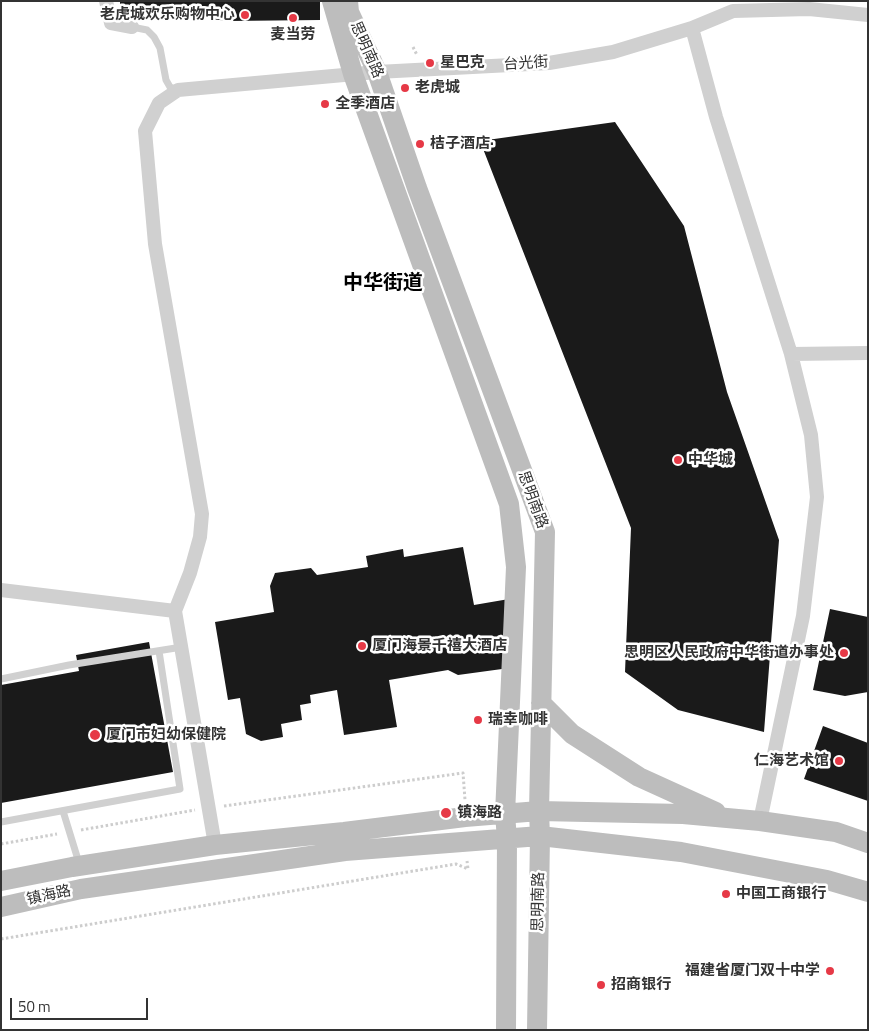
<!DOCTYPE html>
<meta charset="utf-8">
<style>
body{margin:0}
#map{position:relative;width:869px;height:1031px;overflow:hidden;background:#fff;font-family:"Titillium Web",sans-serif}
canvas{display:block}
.frame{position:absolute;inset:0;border:2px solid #333;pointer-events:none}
.scale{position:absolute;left:10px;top:998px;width:138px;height:22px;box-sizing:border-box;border:2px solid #333;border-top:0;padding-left:6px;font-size:15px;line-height:18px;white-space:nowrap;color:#333;-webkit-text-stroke:4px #fff;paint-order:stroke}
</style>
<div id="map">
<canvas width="869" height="1031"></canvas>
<div class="frame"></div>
<div class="scale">50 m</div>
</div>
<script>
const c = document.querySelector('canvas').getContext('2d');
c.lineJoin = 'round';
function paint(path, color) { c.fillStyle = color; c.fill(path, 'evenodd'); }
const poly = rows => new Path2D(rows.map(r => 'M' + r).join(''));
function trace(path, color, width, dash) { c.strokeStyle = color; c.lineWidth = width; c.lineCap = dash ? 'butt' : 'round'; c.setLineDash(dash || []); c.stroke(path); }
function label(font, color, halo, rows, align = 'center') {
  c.font = font + ' "Titillium Web","Noto Sans SC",sans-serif'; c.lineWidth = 5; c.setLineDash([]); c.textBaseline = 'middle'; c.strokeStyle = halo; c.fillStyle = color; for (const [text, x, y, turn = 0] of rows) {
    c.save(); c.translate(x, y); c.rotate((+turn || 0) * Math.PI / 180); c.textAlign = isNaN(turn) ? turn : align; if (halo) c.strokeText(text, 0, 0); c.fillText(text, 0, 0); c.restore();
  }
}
paint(poly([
 [120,1,320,1,320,20,229,21,120,9],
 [615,122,684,226,727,392,779,540,764,732,678,710,625,672,631,528,480,141],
 [463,547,474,605,509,599,502,669,458,675,448,670,389,680,397,727,344,735,337,690,310,695,311,703,300,705,302,720,281,724,283,737,261,741,246,734,240,698,228,700,215,622,274,612,270,586,275,573,311,568,317,575,368,567,366,556,403,549,404,557],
 [830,609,868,617,868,692,845,696,813,690],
 [149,642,173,772,1,803,1,685,79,671,76,655],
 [823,726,868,743,868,801,804,779]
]), '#1a1a1a');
trace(poly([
 [413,47,417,55],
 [224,806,463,773,465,800],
 [81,830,195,810],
 [1,844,57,834],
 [1,939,456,864,468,869,467,861]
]), '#cdcdcd', 3, [2.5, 2.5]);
trace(poly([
 [132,27,147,30,154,37,160,48,166,80,170,87,177,90],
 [1,679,69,665,182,647],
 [63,811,79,863],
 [1,822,180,789,159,651]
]), '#d0d0d0', 7);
trace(poly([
 [106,1,111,23,132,27],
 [692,28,716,117,791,354,811,435,817,497,803,616,760,821],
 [791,354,868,353],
 [1,590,175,611],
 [215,845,175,611,190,573,200,537,202,514,155,244,145,131,159,103,178,90,377,72,549,63,613,52,692,28,733,11,809,9,868,15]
]), '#d0d0d0', 14);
trace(poly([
 [332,1,353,74,509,504,516,567,505,814,507,839,506,1030],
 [348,1,349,12,377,72,417,188,545,532,539,811,540,836,537,1030],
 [541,703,572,734,639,777,716,812],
 [1,881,72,867,215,845,344,832,465,817,539,811,683,814,760,821,836,832,868,843],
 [1,907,81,889,345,851,540,836,681,852,827,880,868,892]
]), '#bdbdbd', 20);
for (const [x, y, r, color] of [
 [245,15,5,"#e63946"],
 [293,18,5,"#e63946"],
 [430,63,5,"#e63946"],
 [405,88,5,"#e63946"],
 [325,104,5,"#e63946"],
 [420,144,5,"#e63946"],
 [678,460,5,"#e63946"],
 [362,646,5,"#e63946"],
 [844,653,5,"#e63946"],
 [478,720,5,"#e63946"],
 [95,735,6,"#e63946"],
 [839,761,5,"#e63946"],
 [446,813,6,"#e63946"],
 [726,894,5,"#e63946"],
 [830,971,5,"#e63946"],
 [601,985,5,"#e63946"]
]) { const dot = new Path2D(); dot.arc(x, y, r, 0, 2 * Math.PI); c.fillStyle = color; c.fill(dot); trace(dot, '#fff', 2); }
label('bold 15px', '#333', '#fff', [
 ["老虎城欢乐购物中心",235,15,"right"],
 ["麦当劳",293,35,"center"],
 ["星巴克",440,63],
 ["老虎城",415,88],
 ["全季酒店",335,104],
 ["桔子酒店·",430,144],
 ["中华城",688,460],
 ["厦门海景千禧大酒店",372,646],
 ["思明区人民政府中华街道办事处",834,653,"right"],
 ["瑞幸咖啡",488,720],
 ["厦门市妇幼保健院",106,735],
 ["仁海艺术馆",829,761,"right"],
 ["镇海路",457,813],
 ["中国工商银行",736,894],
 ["福建省厦门双十中学",820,971,"right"],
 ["招商银行",611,985]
], 'left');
label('15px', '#333', '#fff', [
 ["思明南路",366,50,66],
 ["台光街",526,64,-4],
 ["思明南路",532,500,70],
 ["镇海路",49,896,-12],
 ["思明南路",539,902,-89]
]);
label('bold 20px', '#000', '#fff', [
 ["中华街道",383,284]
]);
</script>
